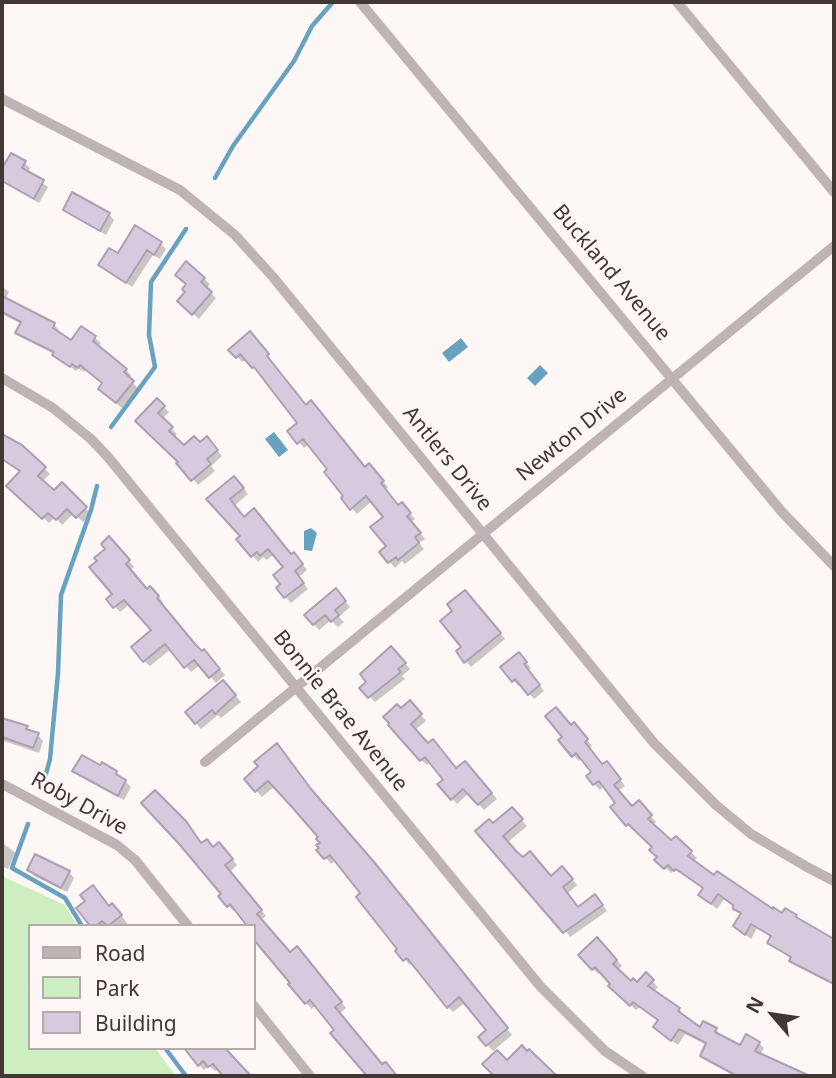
<!DOCTYPE html>
<style>
body{margin:0}
#map{position:relative;width:836px;height:1078px;overflow:hidden;background:#fdf8f5;font-family:"Noto Sans",sans-serif}
canvas{display:block}
.frame{position:absolute;inset:0;border:4px solid #413733;pointer-events:none}
.legend{position:absolute;left:28px;top:924px;width:228px;height:126px;box-sizing:border-box;background:#fdf8f5;border:2px solid #b2aba7;margin:0;padding:9px 12px;list-style:none;font-size:21px;color:#413733}
.legend li{display:flex;align-items:center;gap:14px;height:35px}
.legend b{width:35px;border:2px solid #b2aba7}
.north{position:absolute;left:738px;top:980px;width:70px;height:70px;-webkit-text-stroke:5px #fdf8f5;paint-order:stroke;rotate:299deg;font-size:19px;font-weight:700;line-height:28px;text-align:center;color:#413733}
.north::after{content:'';display:block;margin:auto;width:24px;height:32px;background:#413733;clip-path:polygon(50% 0,100% 100%,50% 72%,0 100%)}
</style>
<div id="map">
<canvas width="836" height="1078"></canvas>
<div class="frame"></div>
<ul class="legend">
<li><b style="height:9px;background:#c0b3b6"></b>Road</li>
<li><b style="height:19px;background:#cceec1"></b>Park</li>
<li><b style="height:19px;background:#d7c9de"></b>Building</li>
</ul>
<div class="north">N</div>
</div>
<script>
const c = document.querySelector('canvas').getContext('2d');
c.lineJoin = 'round';
function paint(path, color) { c.fillStyle = color; c.fill(path, 'evenodd'); }
const poly = rows => new Path2D(rows.map(r => 'M' + r).join(''));
function trace(path, color, width, dash) { c.strokeStyle = color; c.lineWidth = width; c.lineCap = dash ? 'butt' : 'round'; c.setLineDash(dash || []); c.stroke(path); }
function label(font, color, halo, rows, align = 'center') {
  c.font = font + ' "Noto Sans",sans-serif'; c.lineWidth = 5; c.setLineDash([]); c.textBaseline = 'middle'; c.strokeStyle = halo; c.fillStyle = color; for (const [text, x, y, turn = 0] of rows) {
    c.save(); c.translate(x, y); c.rotate((+turn || 0) * Math.PI / 180); c.textAlign = isNaN(turn) ? turn : align; if (halo) c.strokeText(text, 0, 0); c.fillText(text, 0, 0); c.restore();
  }
}
paint(poly([
 [2,876,65,905,77,926,30,926,30,1048,155,1048,176,1076,2,1076]
]), '#cceec1');
paint(poly([
 [461,338,468,347,449,362,442,353],
 [540,365,548,373,535,386,527,378],
 [274,432,288,450,279,457,265,439],
 [311,528,317,533,312,551,304,550,304,531]
]), '#69a2c1');
paint(poly([
 [11,155,25,163,30,168,28,173,48,187,39,203,2,181,2,172],
 [65,209,109,214,114,220,106,235,70,215],
 [161,244,166,249,160,259,153,255,132,287,100,265,118,256],
 [186,263,210,284,206,289,216,298,199,319,184,306,188,285],
 [2,286,9,292,5,299,54,325,59,330,58,333,71,343,82,328,101,343,98,347,126,370,131,375,129,379,138,388,122,408,105,394,104,384,86,369,84,372,78,368,76,371,54,354,23,338,17,332,22,324,2,314],
 [255,339,306,406,365,469,374,471,388,487,386,490,399,507,407,510,415,519,411,522,425,539,419,543,424,549,405,564,402,561,395,568,381,552,388,547,385,517,372,501,357,514,352,508,330,469,309,444,304,448,290,431,300,423,247,359,242,362,231,350],
 [157,401,169,412,162,419,177,434,174,438,183,447,212,444,222,456,211,466,215,471,198,485,180,462,138,421],
 [2,436,21,447,50,474,42,482,54,493,62,485,91,514,83,522,74,513,62,525,55,517,49,523,9,486,21,472,2,458],
 [240,484,248,494,234,506,244,518,291,556,299,560,307,570,299,577,308,589,291,603,278,588,283,585,286,567,274,554,267,560,263,557,258,562,239,540,242,537,209,499],
 [115,544,134,567,130,570,147,591,156,594,163,602,161,604,200,652,210,657,225,675,216,683,200,665,191,672,171,649,150,666,144,661,154,630,130,604,120,612,108,599,115,594],
 [341,596,350,607,339,617,344,622,338,627,331,620,319,630,314,624],
 [470,598,505,639,471,667,466,661,463,647],
 [397,654,410,669,402,676,405,679,375,702,362,688],
 [524,660,531,668,528,670,544,691,534,699,521,684,518,686,513,680],
 [229,688,241,702,221,718,218,715,201,729,196,723],
 [415,708,426,721,415,730,457,770,470,768,497,799,484,810,469,793,457,804,452,798,445,780,431,762,427,765,421,760,386,717,401,710],
 [4,720,27,728,38,735,43,741,39,753,4,741,2,738],
 [571,727,579,730,592,746,589,748,603,766,612,769,625,786,618,791,632,808,644,808,656,822,652,825,671,843,676,838,697,858,693,862,714,878,773,912,834,941,834,985,797,966,791,961,792,959,769,943,773,937,757,928,751,939,740,931,742,915,735,906,725,898,717,909,706,900,704,889,675,869,671,873,657,860,659,857,654,847,635,829,633,830,612,808,618,803,605,786,600,790,594,784,588,776,593,772,582,758,579,761,573,755],
 [101,767,116,772,131,787,124,800,80,776,75,771],
 [261,767,316,797,379,869,512,1035,493,1051,480,1037,489,1030,466,1002,453,1012,448,1007,413,963,410,965,397,951,399,949,363,893,336,860,331,864,319,850,322,843,321,837,275,786,262,797,246,779],
 [517,815,527,826,507,843,523,859,551,878,568,874,577,885,567,894,579,909,600,902,607,911,570,937,493,825],
 [191,829,202,845,224,849,237,865,230,872,266,916,261,920,290,954,302,954,346,1008,339,1014,383,1066,391,1070,396,1076,370,1076,316,1005,312,1009,306,1003,291,984,292,983,254,937,257,935,254,926,236,909,234,911,228,906],
 [2,840,5,845,16,853,8,869,2,866],
 [29,870,69,872,74,878,67,892,34,876],
 [110,908,118,911,129,926,93,926],
 [603,945,622,966,617,970,631,983,637,985,646,975,658,987,653,992,679,1009,684,1015,683,1017,700,1030,716,1030,721,1037,741,1047,759,1043,764,1048,760,1055,806,1076,736,1076,707,1061,702,1056,707,1045,685,1034,678,1045,661,1033,660,1021,640,1007,636,1010,610,986,612,984,601,971,598,974,580,955],
 [195,1048,239,1064,250,1076,225,1076,219,1069,215,1071,209,1066,204,1070,199,1065]
]), '#0003');
trace(poly([
 [215,178,233,146,294,61,312,26,333,2],
 [111,427,155,367,149,335,151,282,186,229],
 [43,785,50,759,58,673,61,595,91,510,97,486],
 [28,824,12,868,65,898,82,926],
 [165,1048,186,1076]
]), '#69a2c1', 4.5);
const building = poly([
 [11,153,26,161,22,168,44,180,34,199,2,181,2,168,11,153],
 [72,192,110,213,100,231,63,210,72,192],
 [135,225,162,242,154,255,147,250,126,283,98,265,109,248,118,253,135,225],
 [186,261,205,278,201,282,212,292,192,315,177,301,185,292,182,289,186,284,175,275,186,261],
 [2,296,55,323,53,328,71,340,81,326,96,336,93,341,127,369,124,372,134,381,116,403,98,389,102,383,80,365,78,368,72,364,70,367,52,355,54,352,15,333,21,322,2,312,2,296],
 [250,331,269,354,267,356,306,405,311,400,365,467,369,463,384,481,381,483,398,505,402,502,411,513,407,516,421,533,415,537,419,543,398,560,396,557,388,563,379,552,386,546,370,527,383,517,366,496,350,510,341,498,343,496,324,472,327,469,303,439,297,444,287,431,297,423,254,367,252,368,240,354,236,358,228,350,250,331],
 [157,398,165,406,158,413,173,427,169,431,184,445,194,436,200,442,207,436,218,450,207,459,211,464,191,481,176,463,178,462,135,421,157,398],
 [2,434,22,445,46,467,38,476,54,490,62,482,87,507,76,518,67,509,56,520,48,513,42,519,6,486,20,471,2,459,2,434],
 [234,476,244,488,230,499,244,517,254,508,291,554,294,552,303,564,295,571,304,583,284,598,276,588,280,584,273,575,283,567,268,549,260,556,257,552,251,557,236,539,240,536,206,499,234,476],
 [109,536,130,560,126,564,147,589,150,586,159,596,157,598,195,644,202,651,204,649,220,669,209,678,194,660,184,668,165,644,143,662,131,647,151,630,124,600,113,608,106,599,112,594,89,567,97,561,94,558,105,549,101,544,109,536],
 [336,588,346,601,335,610,339,615,331,622,325,615,313,625,304,615,336,588],
 [465,590,501,633,464,663,456,651,461,647,440,621,452,611,447,604,465,590],
 [391,646,406,663,398,669,401,672,368,698,359,688,366,682,360,674,391,646],
 [519,652,527,662,524,664,540,685,528,695,515,679,512,682,500,667,519,652],
 [223,680,236,695,215,714,212,710,195,724,185,712,223,680],
 [410,700,422,714,411,724,428,743,433,739,456,768,465,761,492,793,478,805,463,789,451,800,437,784,443,780,425,757,420,761,388,725,389,723,383,717,397,704,401,708,410,700],
 [556,707,571,725,574,722,588,739,585,742,602,764,607,761,621,779,614,785,632,806,639,800,652,815,648,819,671,840,676,836,692,851,688,856,714,875,717,871,773,909,773,907,782,913,785,908,797,915,796,917,834,939,834,984,789,961,791,957,767,943,771,936,751,924,745,935,733,926,741,913,733,909,733,905,718,894,711,904,698,895,703,888,676,869,674,871,668,865,664,869,654,860,657,857,649,850,652,847,628,824,626,826,610,807,615,803,599,781,593,785,586,776,591,772,576,753,572,757,558,740,562,737,545,716,556,707],
 [2,718,28,726,26,729,39,733,33,748,2,737,2,718],
 [277,743,311,789,374,862,508,1028,486,1046,478,1037,486,1030,459,997,447,1008,407,958,403,961,395,951,397,949,356,897,360,893,330,855,324,859,316,850,319,848,316,845,320,843,316,839,318,837,291,806,268,781,255,792,244,779,258,766,254,762,277,743],
 [82,755,100,765,102,762,117,771,116,774,126,780,118,796,72,771,82,755],
 [155,790,186,821,201,843,207,839,213,847,219,842,233,859,225,865,262,910,257,914,290,952,297,946,342,1002,335,1007,382,1064,386,1062,397,1076,367,1076,330,1033,334,1030,310,1000,305,1004,288,984,290,983,254,940,254,926,247,926,230,904,227,907,218,896,221,894,180,845,141,803,155,790],
 [512,807,523,819,503,836,517,852,523,857,530,851,551,876,562,866,573,879,563,887,578,907,595,894,603,905,563,933,475,831,489,819,493,823,512,807],
 [35,854,70,871,61,888,27,870,35,854],
 [93,885,109,906,112,903,122,915,108,926,102,921,96,926,90,926,76,908,85,901,80,895,93,885],
 [597,937,617,960,613,964,631,981,633,978,637,982,646,972,654,980,648,986,680,1008,678,1011,700,1027,703,1021,717,1028,715,1032,740,1045,746,1034,760,1042,755,1051,810,1076,737,1076,700,1056,706,1043,679,1029,671,1041,653,1027,658,1020,633,1002,630,1006,608,986,610,984,595,967,592,970,578,955,597,937],
 [522,1045,527,1051,529,1049,557,1076,494,1076,482,1064,497,1050,507,1060,522,1045],
 [184,1048,225,1048,251,1076,223,1076,213,1064,208,1067,203,1061,198,1066,184,1048]
]);
paint(building, '#d7c9de');
trace(building, '#ada0b3', 2);
trace(poly([
 [360,2,782,512,834,566],
 [677,2,834,192],
 [2,99,180,190,235,235,273,277,654,743,716,805,751,834,807,867,834,881],
 [2,378,53,408,91,439,108,457,540,986,605,1051,642,1076],
 [205,762,834,246],
 [2,784,117,845,135,860,188,926],
 [254,1006,310,1076]
]), '#c0b3b6', 10);
label('21px', '#413733', '#fdf8f5', [
 ["Buckland Avenue",611,273,50],
 ["Newton Drive",572,435,-39],
 ["Antlers Drive",447,459,51],
 ["Bonnie Brae Avenue",340,711,51],
 ["Roby Drive",79,804,29]
]);
</script>
